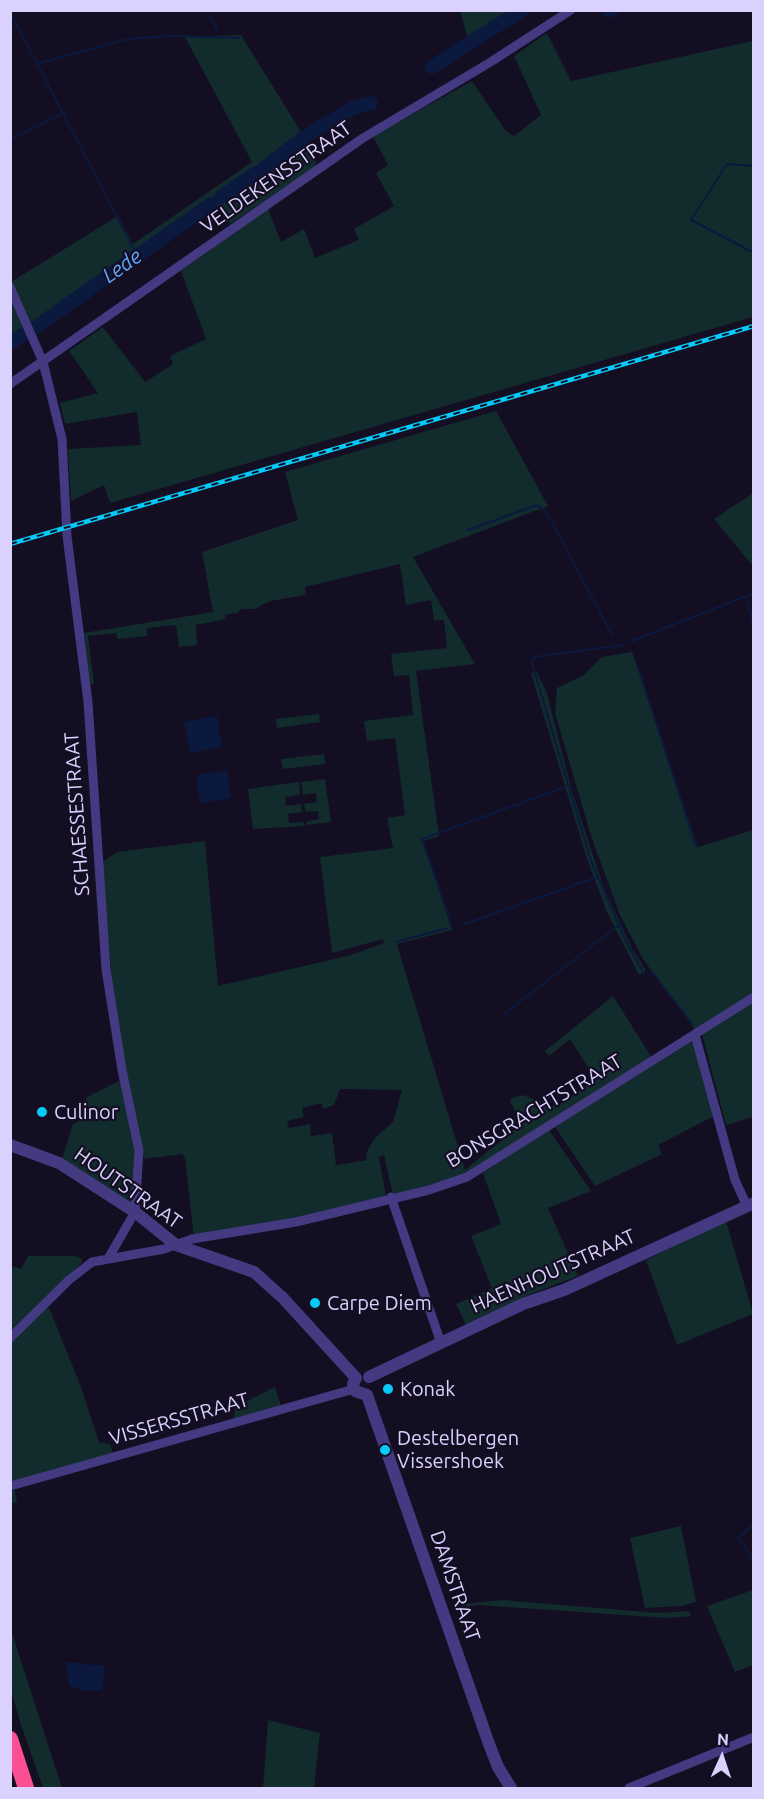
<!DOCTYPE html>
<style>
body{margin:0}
#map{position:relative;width:764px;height:1799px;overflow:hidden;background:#140e23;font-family:Ubuntu,sans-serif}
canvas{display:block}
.frame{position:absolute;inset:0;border:12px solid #dad1fe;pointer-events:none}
.north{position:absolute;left:692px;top:1727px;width:60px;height:60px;-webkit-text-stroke:4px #140e23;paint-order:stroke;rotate:3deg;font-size:16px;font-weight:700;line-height:24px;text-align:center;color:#dad1fe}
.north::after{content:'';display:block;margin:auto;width:21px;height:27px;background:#dad1fe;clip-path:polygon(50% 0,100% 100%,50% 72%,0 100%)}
</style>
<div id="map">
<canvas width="764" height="1799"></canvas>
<div class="frame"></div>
<div class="north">N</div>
</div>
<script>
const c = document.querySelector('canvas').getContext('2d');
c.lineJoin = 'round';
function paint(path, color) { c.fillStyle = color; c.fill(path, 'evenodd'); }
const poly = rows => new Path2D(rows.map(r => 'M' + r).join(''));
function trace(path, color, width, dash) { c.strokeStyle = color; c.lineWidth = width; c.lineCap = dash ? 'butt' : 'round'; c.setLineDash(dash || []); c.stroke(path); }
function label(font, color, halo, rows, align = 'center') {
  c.font = font + ' Ubuntu,sans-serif'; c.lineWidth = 4.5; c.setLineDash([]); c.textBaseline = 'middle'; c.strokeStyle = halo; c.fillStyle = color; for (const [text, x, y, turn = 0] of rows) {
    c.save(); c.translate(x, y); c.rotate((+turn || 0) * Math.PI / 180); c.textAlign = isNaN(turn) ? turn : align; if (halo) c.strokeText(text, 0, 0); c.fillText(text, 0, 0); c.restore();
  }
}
paint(poly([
 [460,11,460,10,516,11,469,42],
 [547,33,571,81,753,41,753,317,110,503,104,485,71,501,68,449,141,445,137,412,65,424,60,403,98,393,69,351,103,327,145,382,173,364,170,356,206,339,181,271,268,209,281,242,304,229,315,258,359,240,354,229,394,206,376,173,388,165,373,136,472,81,505,130,514,136,541,115,514,56],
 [241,35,303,135,316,157,316,166,230,224,216,204,34,331,11,282,118,216,133,244,252,162,185,37],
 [10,297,28,338,11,350,10,350],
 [496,411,548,506,413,557,475,664,416,671,439,836,423,841,452,930,397,944,465,1170,522,1124,510,1101,512,1098,523,1095,549,1106,560,1104,596,1080,570,1039,549,1056,545,1051,613,996,652,1058,463,1176,393,1195,384,1155,379,1157,386,1196,296,1218,194,1238,185,1158,182,1154,144,1159,115,1013,101,863,117,852,205,841,218,986,351,955,384,943,383,939,332,953,320,857,393,848,387,818,405,815,395,738,367,741,364,721,413,715,409,675,394,676,391,654,447,648,444,620,434,620,431,600,406,605,400,564,305,587,306,595,270,601,254,609,242,609,237,613,225,615,226,619,196,625,197,645,179,647,176,625,147,628,147,636,118,639,116,633,88,636,94,684,90,684,84,633,213,612,202,552,298,520,285,472],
 [340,1089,402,1090,393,1122,375,1138,366,1153,367,1160,336,1165,332,1133,311,1136,310,1124,289,1128,287,1121,304,1117,302,1108,321,1103,323,1109,334,1105],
 [753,493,753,566,714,519],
 [632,652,698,847,753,830,753,994,696,1031,643,959,620,915,591,836,555,713,557,688,584,675,602,657],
 [537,672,547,694,572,791,603,886,633,950,646,971,639,975,607,912,587,859,531,673],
 [319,714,320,722,277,728,276,719],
 [324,754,325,764,283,769,281,759],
 [325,779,331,822,306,825,306,822,319,819,318,811,306,812,304,804,317,802,316,793,303,795,301,782],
 [299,782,300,795,285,797,286,806,301,804,302,812,288,814,289,823,304,822,304,826,253,829,248,789],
 [753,1001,753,1117,726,1125,702,1034],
 [692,1041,714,1116,658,1145,662,1154,595,1186,555,1127],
 [121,1080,135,1155,132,1202,129,1203,62,1159,73,1124,79,1121,87,1097],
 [549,1130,591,1191,548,1208,578,1276,528,1295,466,1325,456,1304,492,1288,471,1236,501,1224,483,1173],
 [726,1221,753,1314,677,1345,646,1260],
 [28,1256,76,1256,82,1259,82,1262,43,1302,50,1310,81,1387,99,1442,110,1444,113,1453,13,1482,17,1503,10,1502,10,1266,21,1269],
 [275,1387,281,1406,234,1419,235,1407],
 [681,1526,696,1602,681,1606,645,1608,630,1538],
 [753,1590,753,1665,735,1672,707,1606],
 [502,1600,658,1613,689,1611,691,1616,668,1618,477,1605,466,1607,466,1604],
 [11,1630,62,1788,43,1788,21,1725,11,1690],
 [268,1720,320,1733,314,1788,263,1788]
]), '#122b2d');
paint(poly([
 [217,716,222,747,190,753,184,722],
 [227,770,231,798,200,803,196,775],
 [67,1662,105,1666,102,1690,83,1691,70,1686,68,1682]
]), '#0b193f');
trace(poly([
 [206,10,217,30],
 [10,12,137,255],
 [36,64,128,39,171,36,239,38],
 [10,140,62,114],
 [754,166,727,164,691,220,754,253],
 [468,530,537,505,546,511,612,635],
 [746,596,754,628],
 [630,642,754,593],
 [623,645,534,657,532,663,591,861,627,943,644,974],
 [638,667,696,846],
 [451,922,422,839,568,786],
 [462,925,597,877],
 [396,942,448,928],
 [652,972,693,1025],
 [503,1015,619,925],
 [754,1524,738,1538,754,1560]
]), '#0b193f', 2);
trace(poly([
 [608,10,612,10],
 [471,42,522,10],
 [432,67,466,45],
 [311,133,353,108,371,103],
 [262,170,304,137],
 [221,197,256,173],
 [33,329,211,204],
 [10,343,26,333]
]), '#0b193f', 14);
trace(poly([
 [10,287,43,362,62,439,67,536,88,702,106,969,122,1070,139,1151,135,1212,109,1257],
 [10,384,363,138,489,63,571,10],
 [695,1035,735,1180,747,1206],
 [391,1197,441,1343],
 [10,1338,69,1280,92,1262,164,1249,192,1239,296,1222,429,1190,467,1177,754,997],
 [14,1485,354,1389],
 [629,1788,754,1737]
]), '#433a81', 9);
trace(poly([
 [10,1145,59,1163,135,1212,176,1245,254,1272,283,1298,356,1378],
 [369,1377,523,1304,564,1290,754,1203],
 [356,1378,353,1384,355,1391,367,1395],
 [367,1395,489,1744,498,1767,511,1788]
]), '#433a81', 12);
trace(poly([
 [10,1739,26,1788]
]), '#fb4f93', 16);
const rail = poly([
 [10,544,754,326]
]);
trace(rail, '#05c9f6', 4.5);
trace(rail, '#140e23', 2, [7]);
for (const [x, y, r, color] of [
 [42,1112,6,"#05c9f6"],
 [315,1303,6,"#05c9f6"],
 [388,1389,6,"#05c9f6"],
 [385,1450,6,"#05c9f6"]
]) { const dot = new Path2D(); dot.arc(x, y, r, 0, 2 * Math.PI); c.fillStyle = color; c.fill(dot); trace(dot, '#140e23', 2); }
label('20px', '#dad1fe', '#140e23', [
 ["VELDEKENSSTRAAT",276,177,-35],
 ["SCHAESSESTRAAT",77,814,-94],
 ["BONSGRACHTSTRAAT",534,1111,-31],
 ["HOUTSTRAAT",128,1188,35],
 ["HAENHOUTSTRAAT",553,1271,-24],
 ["VISSERSSTRAAT",179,1419,-16],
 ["DAMSTRAAT",455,1586,71]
]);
label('20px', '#dad1fe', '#140e23', [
 ["Culinor",54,1112],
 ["Carpe Diem",327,1303],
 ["Konak",400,1389],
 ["Destelbergen",397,1438],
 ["Vissershoek",397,1461]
], 'left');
label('italic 21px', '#61a7fc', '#140e23', [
 ["Lede",122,266,-35]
]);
</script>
